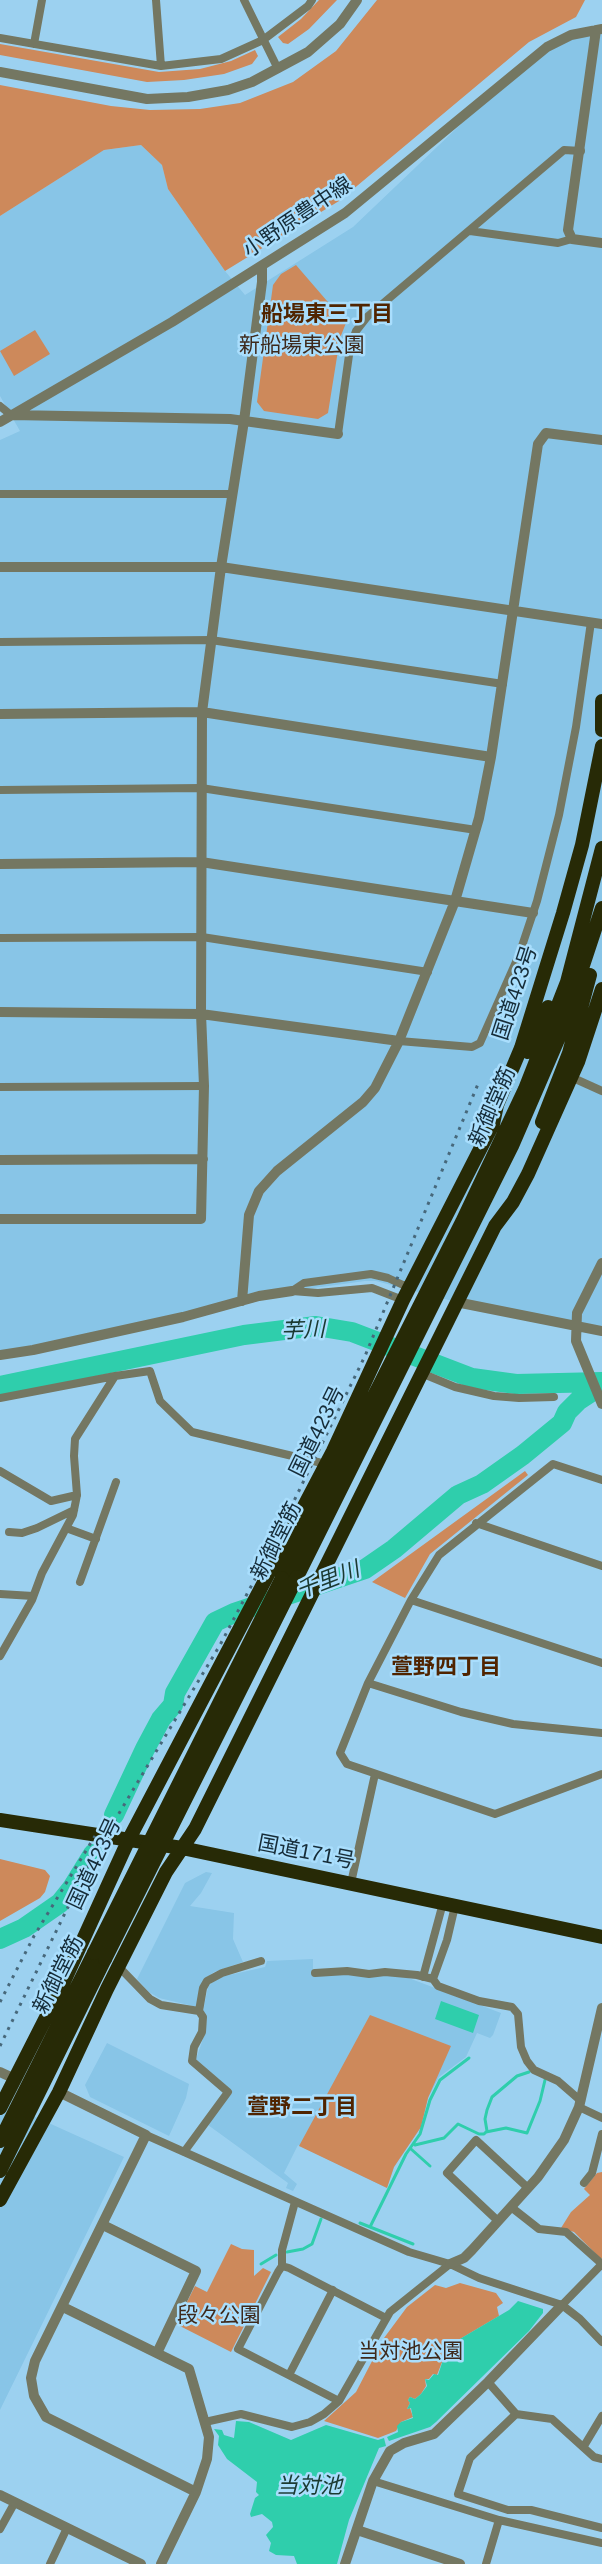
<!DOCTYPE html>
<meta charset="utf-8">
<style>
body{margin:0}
canvas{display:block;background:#9cd1f0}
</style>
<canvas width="602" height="2564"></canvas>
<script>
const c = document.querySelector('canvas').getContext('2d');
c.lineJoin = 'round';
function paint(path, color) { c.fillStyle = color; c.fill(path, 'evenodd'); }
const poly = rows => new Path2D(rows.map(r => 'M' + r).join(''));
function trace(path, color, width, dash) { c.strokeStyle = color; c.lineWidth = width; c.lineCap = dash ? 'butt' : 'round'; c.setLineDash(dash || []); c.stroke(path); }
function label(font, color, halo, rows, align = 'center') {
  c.font = font + ' Arial,"Noto Sans JP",sans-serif'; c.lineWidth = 5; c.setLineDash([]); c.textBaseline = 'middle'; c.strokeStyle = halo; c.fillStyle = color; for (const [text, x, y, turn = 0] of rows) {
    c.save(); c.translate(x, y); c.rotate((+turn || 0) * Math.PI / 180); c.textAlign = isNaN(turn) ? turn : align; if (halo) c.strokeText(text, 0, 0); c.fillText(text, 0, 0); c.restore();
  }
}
paint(poly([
 [602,29,602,1331,456,1302,376,1281,365,1281,292,1291,0,1355,0,440,20,431,0,396,0,216,104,150,141,145,162,165,168,189,225,271,245,295,353,227,524,64,547,47],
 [206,1872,212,1873,201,1893,190,1906,234,1913,233,1939,243,1962,214,1972,207,1977,197,2007,159,1998,149,1992,137,1979,185,1883],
 [313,1959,313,1971,406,1977,501,2013,493,2035,490,2038,477,2033,466,2057,439,2077,428,2098,421,2127,394,2167,387,2188,298,2145,284,2173,297,2184,293,2191,286,2188,288,2183,208,2125,232,2091,196,2059,205,2033,207,2015,203,2011,208,1987,216,1978,265,1967,267,1961],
 [107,2043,189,2084,186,2098,169,2136,90,2097,85,2085],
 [0,2101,124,2157,0,2410]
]), '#88c5e7');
paint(poly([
 [319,0,337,0,309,29,288,44,283,43,278,37,301,19],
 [377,0,585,0,576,17,529,42,339,201,225,271,168,189,162,165,141,145,104,150,0,216,0,85,111,106,150,110,200,109,240,103,293,82,336,51],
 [0,44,159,72,200,69,231,61,255,50,258,56,252,64,224,74,184,80,147,82,0,55],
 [296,265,346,323,340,338,328,413,318,419,264,411,257,402,273,285,281,274],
 [35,330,50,354,14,376,0,351],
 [525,1471,528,1475,430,1554,405,1598,372,1582],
 [0,1859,45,1870,50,1876,45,1892,40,1898,0,1921],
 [370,2015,451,2046,428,2098,421,2127,394,2167,387,2188,299,2146],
 [602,2172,602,2258,601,2259,574,2232,561,2228,571,2212,590,2195,584,2189,597,2173],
 [231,2244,242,2249,254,2250,254,2276,263,2268,271,2272,231,2352,176,2324,195,2286,207,2292],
 [460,2283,496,2293,503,2303,497,2307,499,2316,448,2346,443,2352,444,2357,437,2375,433,2374,429,2379,425,2379,426,2386,421,2394,415,2399,410,2397,408,2400,410,2403,407,2409,410,2408,413,2417,401,2422,396,2431,378,2438,324,2421,356,2392,384,2338,407,2307,435,2285,446,2288]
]), '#cd895b');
paint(poly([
 [441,2001,479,2015,473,2033,435,2019],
 [518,2301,543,2309,543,2313,529,2331,436,2422,430,2427,389,2441,387,2437,398,2432,397,2426,401,2422,413,2418,411,2408,407,2409,410,2403,408,2400,410,2397,415,2399,421,2394,427,2386,425,2379,429,2380,434,2374,438,2375,444,2357,442,2352,448,2346,509,2310],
 [236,2421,249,2422,291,2440,326,2425,378,2440,384,2438,386,2446,379,2448,349,2520,337,2564,297,2564,294,2556,276,2555,269,2551,271,2543,266,2535,273,2527,272,2522,262,2514,251,2517,250,2514,255,2498,259,2495,256,2492,257,2482,227,2459,218,2445,219,2436,214,2429,222,2430,224,2435,234,2438]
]), '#2fceac');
trace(poly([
 [486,2132,506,2128,527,2133,540,2101,545,2080],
 [415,2145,444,2138,458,2124,479,2134,484,2134,487,2131,485,2119,487,2110,492,2097,517,2076,529,2072],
 [411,2149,430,2166],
 [360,2223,413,2244],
 [370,2227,406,2154,420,2134,430,2100,440,2080,469,2058],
 [287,2252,303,2249,312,2244,321,2219],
 [261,2264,276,2255]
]), '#2fceac', 3);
trace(poly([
 [0,1386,244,1335,316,1326,352,1332,472,1378,516,1384,602,1382],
 [114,1815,145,1749,161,1719,173,1705,175,1693,215,1622,234,1613,365,1569,394,1549,458,1495,482,1484,523,1455,562,1423,567,1412,579,1400,602,1385],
 [0,1939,24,1928,60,1903,72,1888,93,1854]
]), '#2fceac', 20);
trace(poly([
 [156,0,161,66],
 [244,0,278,69],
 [0,38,161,66,221,59,263,40,308,6,312,0],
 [34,44,42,0],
 [470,231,558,243,572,239],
 [0,406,11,415],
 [338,434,350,348,356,331,367,317,564,150,581,151],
 [0,494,233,494],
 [0,642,211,640,503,684],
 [0,790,201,788,476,830],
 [0,938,202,937,428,972],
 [399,1041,472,1047,480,1043,519,955,537,901,559,815,576,727,591,622],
 [571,1077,602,1091],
 [0,1087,204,1086],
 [292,1291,304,1283,371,1274,388,1278,403,1285,410,1285],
 [292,1291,318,1293,372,1288,403,1300],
 [421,1373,455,1387,494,1396,519,1398,554,1397],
 [0,1398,115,1376],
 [0,1471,51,1501,77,1495],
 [602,1480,553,1464,439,1555,411,1600,368,1683,340,1753,347,1764,495,1814,602,1774],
 [476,1523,602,1566],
 [66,1528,96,1539],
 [9,1532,22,1533,37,1528,74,1510],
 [80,1582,116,1482],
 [0,1594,33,1596],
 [411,1600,602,1663],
 [0,1656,32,1600,42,1573,73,1515,77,1495,74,1456,75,1439,115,1376,150,1371,160,1401,192,1432,326,1464],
 [368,1683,461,1712,513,1724,602,1733],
 [351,1883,375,1774],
 [119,1967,150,1999,161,2005,199,2011,203,2017,202,2032,194,2047,192,2061,228,2092,184,2152],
 [315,1973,347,1971,369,1974,385,1972,417,1975,433,1979,438,1986,479,2001,512,2007,518,2014,521,2047,527,2061,534,2070,558,2081,581,2101],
 [423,1977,443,1903],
 [433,1979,447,1940,455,1906],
 [199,2011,203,1988,207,1981,222,1973,261,1961],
 [579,2107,602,2118],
 [146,2135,409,2252,450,2264,479,2278,562,2305,580,2319,602,2342],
 [584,2183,592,2173,602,2134],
 [511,2207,539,2229,566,2232,602,2264],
 [498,2221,447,2173,476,2140,528,2188],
 [282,2266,282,2250,295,2202],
 [562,2305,602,2264],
 [289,2375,333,2290],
 [488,2382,516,2414,552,2419,594,2457,602,2459],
 [339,2401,238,2349,278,2272,282,2266,289,2268,386,2318],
 [516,2414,470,2458,458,2494,508,2510,531,2510,602,2528],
 [205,2422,241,2414,292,2427,310,2422,324,2414,339,2401,390,2312,450,2264],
 [584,2446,602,2416],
 [373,2481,499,2520,602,2543],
 [0,2529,15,2502],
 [50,2564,67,2528],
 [486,2564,499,2520]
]), '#747762', 8);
trace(poly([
 [596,30,568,230,572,239,602,243],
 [0,72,147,99,188,97,228,90,252,82,308,52,340,24,357,0],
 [11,415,230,419,338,434],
 [0,422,172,322,345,213,547,47,571,35,602,29],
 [0,567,221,567,602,624],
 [0,714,202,712,491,757],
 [0,864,201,862,533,913],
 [0,1012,201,1014,399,1041],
 [0,1160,203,1159],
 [0,1219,201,1219,204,1086,201,1014,202,712,221,567,244,421,262,282,262,266],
 [602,1263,577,1313,576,1341,602,1404],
 [242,1301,249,1215,259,1191,277,1171,363,1102,375,1088,399,1041,455,901,479,818,491,757,538,444,546,433,602,440],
 [456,1302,602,1331],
 [0,1355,33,1350,183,1317,259,1296,292,1291],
 [0,2072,15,2079],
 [59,2092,146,2135,35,2361,31,2378,34,2396,46,2417,196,2492],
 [103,2225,196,2271,157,2353],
 [450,2264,464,2258,472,2250,538,2177,564,2140,579,2107,602,2008],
 [63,2307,189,2369,209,2437,207,2459,196,2492,161,2564],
 [0,2495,141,2564],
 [357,2530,460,2564],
 [345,2564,373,2481,390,2451,404,2443,434,2434,488,2382,562,2305]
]), '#747762', 10);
trace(poly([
 [602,701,602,730],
 [528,1052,548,1007],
 [542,1122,569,1053,590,975],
 [297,1577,512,1146,560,1035,602,908],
 [282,1578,462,1222,525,1089,567,982,602,848],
 [0,1820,182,1848,602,1937],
 [0,2108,61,1988,129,1839,333,1451,403,1300,493,1124,497,1105,521,1048,563,913,582,845,602,746],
 [0,2141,94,1953],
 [0,2171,105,1959],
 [0,2200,59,2092,107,1989,166,1872,195,1829,495,1226,513,1202,528,1174,578,1062,602,989]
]), '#272a06', 14);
trace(poly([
 [0,2002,34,1936,95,1836],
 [0,2046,91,1860,220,1645,265,1560,365,1356,478,1084]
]), '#47687b', 3, [3, 6]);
trace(poly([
 [94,1953,282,1578],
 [105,1959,297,1577]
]), '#272a06', 14);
label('21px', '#162c38', '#a9defd', [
 ["小野原豊中線",298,218,-34],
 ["国道423号",516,993,-72],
 ["新御堂筋",493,1107,-66],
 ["国道423号",318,1432,-64],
 ["新御堂筋",277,1541,-63],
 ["国道171号",306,1853,11],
 ["国道423号",95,1864,-65],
 ["新御堂筋",59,1975,-63]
]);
label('21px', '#3e291b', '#a9defd', [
 ["新船場東公園",302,346],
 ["段々公園",219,2316],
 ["当対池公園",411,2352]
]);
label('bold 22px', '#502400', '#a9defd', [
 ["船場東三丁目",327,315],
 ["萱野四丁目",446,1668],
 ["萱野二丁目",302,2108]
]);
label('italic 22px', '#1b3a32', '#a9defd', [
 ["芋川",303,1331,-2],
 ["千里川",328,1581,-21],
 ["当対池",309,2487]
]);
</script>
